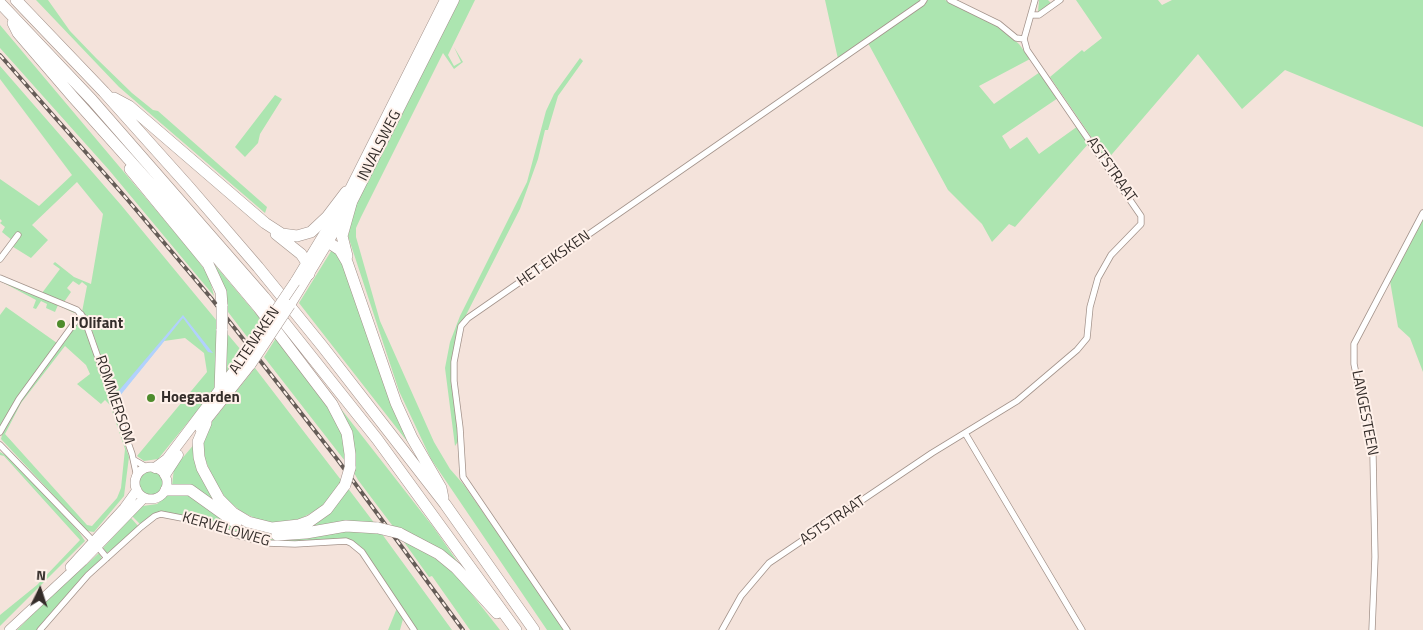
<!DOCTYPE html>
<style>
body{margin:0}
#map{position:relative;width:1423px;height:630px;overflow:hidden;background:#f4e3db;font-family:"Titillium Web",sans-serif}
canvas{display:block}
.north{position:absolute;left:15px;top:565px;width:50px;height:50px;-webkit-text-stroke:4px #fff1ea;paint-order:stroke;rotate:4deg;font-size:14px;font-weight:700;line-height:20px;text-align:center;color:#342d2a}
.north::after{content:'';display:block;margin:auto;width:18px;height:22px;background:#342d2a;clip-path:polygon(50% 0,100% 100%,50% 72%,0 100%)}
</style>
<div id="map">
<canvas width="1423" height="630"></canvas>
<div class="north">N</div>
</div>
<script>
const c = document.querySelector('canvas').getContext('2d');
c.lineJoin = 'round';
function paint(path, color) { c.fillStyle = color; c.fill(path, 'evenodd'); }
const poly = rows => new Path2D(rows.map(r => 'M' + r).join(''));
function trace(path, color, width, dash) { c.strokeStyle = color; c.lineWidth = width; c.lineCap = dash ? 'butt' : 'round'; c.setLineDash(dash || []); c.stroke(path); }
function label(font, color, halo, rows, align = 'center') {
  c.font = font + ' "Titillium Web",sans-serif'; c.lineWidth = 4; c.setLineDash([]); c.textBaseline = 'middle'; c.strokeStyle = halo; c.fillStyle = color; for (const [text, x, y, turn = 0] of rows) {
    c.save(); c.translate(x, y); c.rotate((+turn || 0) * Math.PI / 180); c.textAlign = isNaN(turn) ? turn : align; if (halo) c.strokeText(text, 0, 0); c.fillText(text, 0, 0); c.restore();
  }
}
paint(poly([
 [36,0,48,0,70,31,96,58,132,93,153,110,158,111,267,207,265,213,119,87],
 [459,0,475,0,448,55,454,66,461,62,454,47,463,62,454,69,443,53,361,217,356,228,356,237,380,321,434,442,450,469,464,485,565,630,547,630,431,459,399,391,348,236,355,207],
 [825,0,922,0,838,59],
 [926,0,945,0,997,25,1019,44,1030,59,979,86,994,104,1040,72,1058,98,1002,136,1010,149,1027,137,1039,154,1078,126,1089,143,1015,227,1009,224,992,242,982,224,948,190,868,43],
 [1039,0,1048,0,1051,3,1038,12],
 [1076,0,1158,0,1162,5,1172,0,1423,0,1423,127,1285,70,1242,109,1198,54,1107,160,1050,77,1082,50,1084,52,1102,38],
 [0,25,193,254,209,276,214,296,109,170,0,48],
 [580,58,583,61,558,96,548,130,545,130,538,159,520,209,464,319,455,343,459,440,455,446,445,368,450,342,460,316,527,182,546,111,554,94],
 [0,66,121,205,217,321,215,389,158,459,144,461,137,456,207,372,204,353,185,338,164,341,116,400,88,319,82,312,87,286,82,282,79,285,73,281,67,288,71,292,64,302,42,293,60,269,53,264,55,262,74,277,91,284,103,214,77,182,32,225,48,240,31,258,10,245,13,241,2,232,5,227,0,223,2,221,0,219,0,179,39,206,72,175,0,79],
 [275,95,282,99,260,134,258,143,245,157,235,147],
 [1423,217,1423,372,1410,338,1398,327,1390,281],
 [333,248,340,253,410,445,299,303],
 [203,251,262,321,248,338,225,308],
 [0,281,75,311,74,313,58,305,55,312,46,308,47,304,41,301,36,309,33,308,36,300],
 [6,307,57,343,15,400,0,428,0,315],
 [79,321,83,322,129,457,124,496,94,532,87,531,1,439,4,427,24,394],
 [65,346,86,365,90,374,77,384,101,404,105,400,110,405,125,449,121,488,117,498,92,526,87,525,5,434,21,403],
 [225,331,241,350,223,379],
 [276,338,330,409,344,439,345,461,264,357],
 [255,368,341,480,334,493,320,508,300,519,274,523,261,521,242,512,227,500,214,480,204,457,201,445,211,423],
 [334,400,434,528,469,578,395,529,358,480,353,471],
 [196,442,198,462,211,491,234,517,246,524,268,530,298,528,326,514,347,487,375,524,344,523,275,533,259,530,244,524,194,489,186,486,172,486,174,468],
 [0,452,12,459,79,532,85,541,0,626,0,615,37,585,80,540,4,456,0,455],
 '139 483a12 12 0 1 1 24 0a12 12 0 1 1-24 0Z',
 [181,491,194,497,235,528,256,537,278,540,351,531,382,534,452,630,415,630,360,546,349,540,269,542,167,513,141,525,132,516,143,506,157,504,168,495],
 [131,518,139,527,107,553,103,548],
 [407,541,439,561,459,578,500,630,470,630,432,576,429,577,404,542],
 [99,553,102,559,37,630,17,630,80,567,85,566],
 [397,608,403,619,400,630,388,630]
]), '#ace5b0');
paint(poly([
 [183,315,213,353,208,352,183,318,119,397,116,394]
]), '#b1d1fd');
const minor = poly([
 [950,0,999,24,1016,38,1024,39],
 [1031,15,1039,15,1060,0],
 [0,259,18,235],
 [0,278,77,310,84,318,132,454,137,477],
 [0,432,19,399,81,314],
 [965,433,1082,630],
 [0,445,93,541],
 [134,460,148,468],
 [97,546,107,558],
 [40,630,88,575,141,527,155,516,161,514,197,521,229,533,267,543,295,544,346,541,351,543,362,552,414,630],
 [567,630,463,477,460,428,454,381,454,362,461,326,468,318,922,3,924,0],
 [722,630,741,596,769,563,932,453,1017,401,1077,350,1087,338,1090,307,1098,278,1111,255,1141,224,1141,216,1027,50,1024,39,1035,0],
 [1372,630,1375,557,1373,456,1354,364,1354,344,1423,213]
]);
const primary = poly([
 '135 483a16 16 0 1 1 32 0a16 16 0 1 1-32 0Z',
 [70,567,124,508,137,490],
 [9,630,83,561,144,498]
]);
const trunk = poly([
 [295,282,344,201,445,0],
 [290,305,351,204,454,0],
 [200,428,251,364],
 [155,468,167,459,245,356],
 [165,475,178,455]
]);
const motorway = poly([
 [16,0,104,92,189,187,258,267,323,347,445,504,534,630],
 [0,3,92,100,264,297,377,439,516,630],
 [13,23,18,33,73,97,217,258,259,308,332,404,347,433,350,454,350,468],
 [114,98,129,106,265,223,282,234,297,236,311,232,327,217,346,192],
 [130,169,208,264,221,292,222,306],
 [276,234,301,254,307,263,309,274],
 [320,243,328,242,340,250,347,262,396,403,412,438,441,488,443,498],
 [347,256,342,236,351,204],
 [220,392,222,329],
 [206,423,198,442,199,457,202,468,219,499,233,513,248,522,272,528,299,525,310,521,327,509,345,485],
 [166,490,190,490,236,523],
 [399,533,439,554,456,568,497,613],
 [277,535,306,533,346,526,378,528]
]);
trace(minor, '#a3938b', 7);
trace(primary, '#a3938b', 10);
trace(trunk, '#a3938b', 11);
trace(motorway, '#a3938b', 12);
trace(minor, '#fff', 5.5);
trace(primary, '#fff', 9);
trace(trunk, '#fff', 10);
trace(motorway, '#fff', 11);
const rail = poly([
 [0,55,127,199,211,298,337,459,463,630]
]);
trace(rail, '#655c57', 4);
trace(rail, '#fff1ea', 2, [5.5]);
const trunkBridge = poly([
 [245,356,295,282],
 [251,364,290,305]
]);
const motorwayBridge = poly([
 [222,329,222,306],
 [345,485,350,468],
 [378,528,399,533]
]);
trace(trunkBridge, '#a3938b', 11, []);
trace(motorwayBridge, '#a3938b', 12, []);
trace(trunkBridge, '#fff', 10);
trace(motorwayBridge, '#fff', 11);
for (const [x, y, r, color] of [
 [61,324,5,"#4d8c2c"],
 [151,398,5,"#4d8c2c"]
]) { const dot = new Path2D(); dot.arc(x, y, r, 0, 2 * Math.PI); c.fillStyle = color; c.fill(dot); trace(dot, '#fff1ea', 2); }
label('15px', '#342d2a', '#fff1ea', [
 ["INVALSWEG",380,146,-63],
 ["ASTSTRAAT",1111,170,55],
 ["HET EIKSKEN",554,259,-35],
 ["ALTENAKEN",255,341,-56],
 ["ROMMERSOM",114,400,71],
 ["LANGESTEEN",1364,413,79],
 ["ASTSTRAAT",833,521,-34],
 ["KERVELOWEG",226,530,16]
]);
label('bold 15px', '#342d2a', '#fff1ea', [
 ["l'Olifant",71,324],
 ["Hoegaarden",161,398]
], 'left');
</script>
